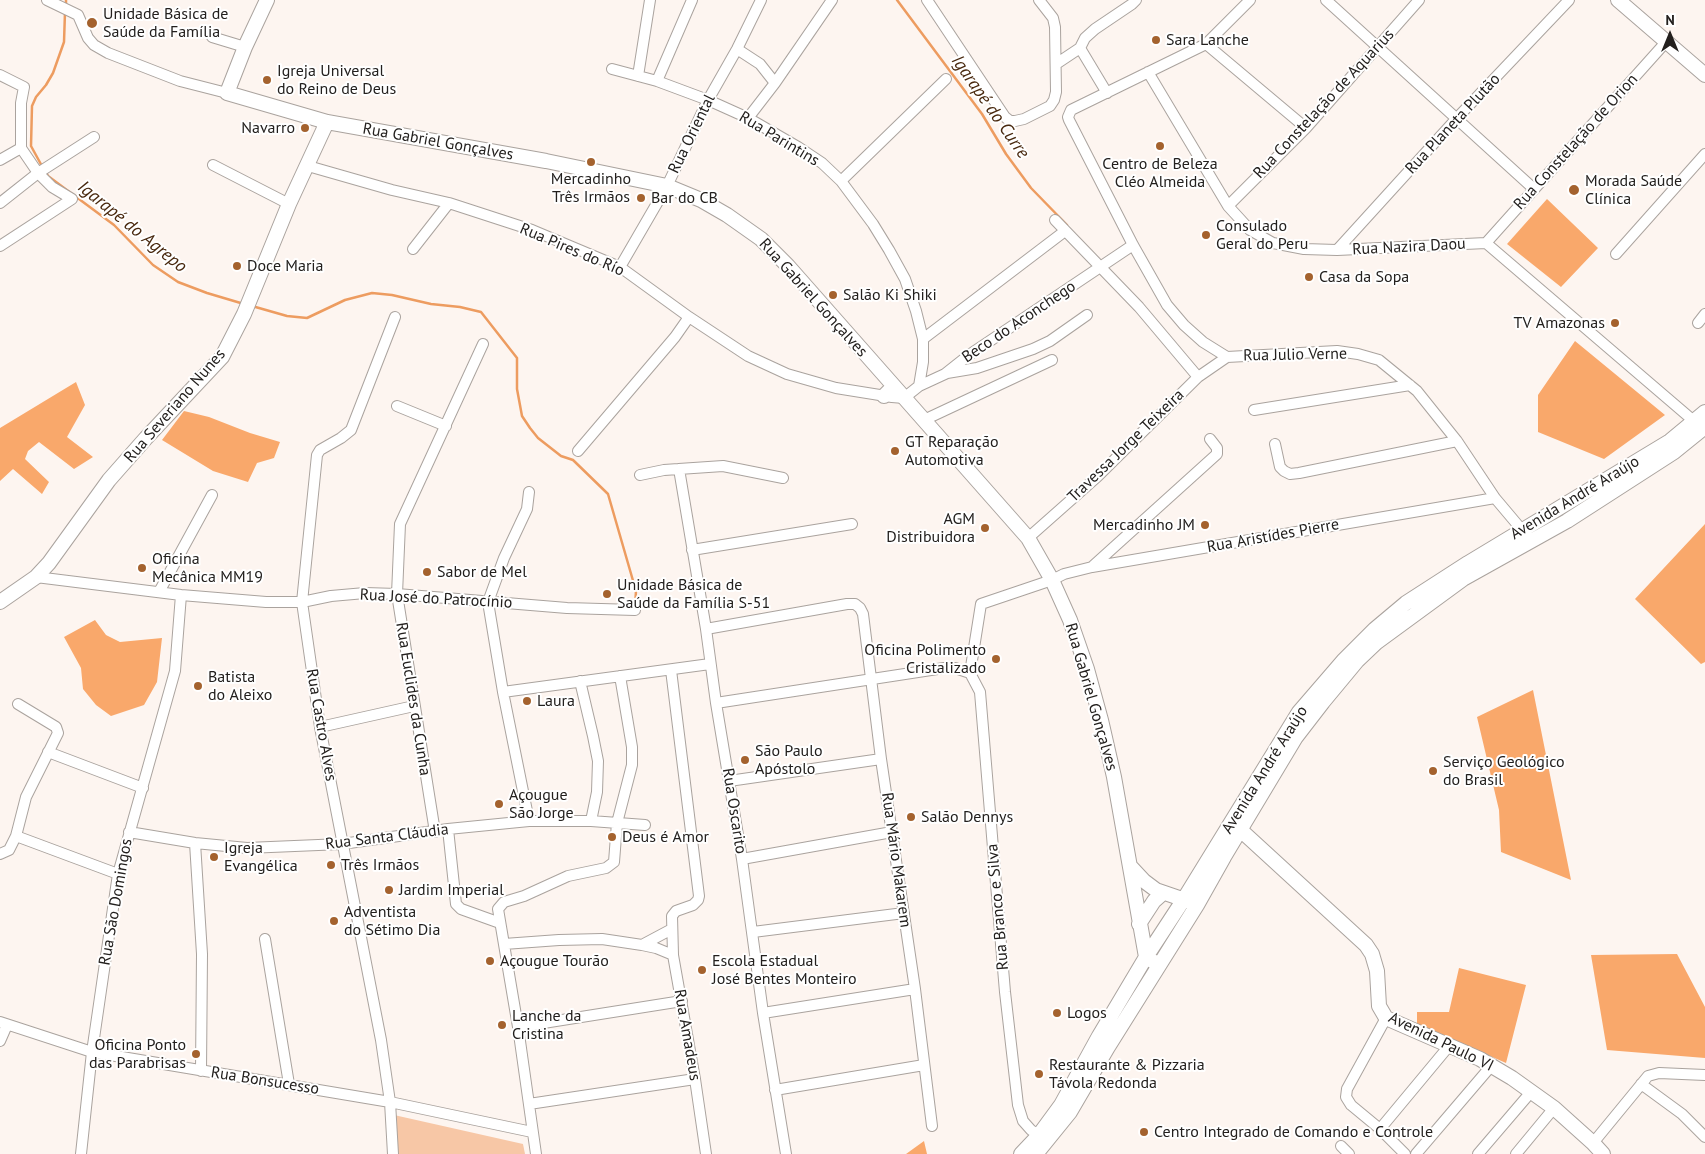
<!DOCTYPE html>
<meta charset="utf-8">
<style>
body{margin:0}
#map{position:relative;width:1705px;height:1154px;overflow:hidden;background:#fdf5f0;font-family:"PT Sans",sans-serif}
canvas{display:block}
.north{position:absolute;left:1645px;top:10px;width:50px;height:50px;-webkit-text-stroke:4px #fff;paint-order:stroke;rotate:0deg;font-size:14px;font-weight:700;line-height:20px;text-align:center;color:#23201e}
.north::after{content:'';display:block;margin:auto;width:18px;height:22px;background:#23201e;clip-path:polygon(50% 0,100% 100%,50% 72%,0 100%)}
</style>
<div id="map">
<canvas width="1705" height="1154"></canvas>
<div class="north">N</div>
</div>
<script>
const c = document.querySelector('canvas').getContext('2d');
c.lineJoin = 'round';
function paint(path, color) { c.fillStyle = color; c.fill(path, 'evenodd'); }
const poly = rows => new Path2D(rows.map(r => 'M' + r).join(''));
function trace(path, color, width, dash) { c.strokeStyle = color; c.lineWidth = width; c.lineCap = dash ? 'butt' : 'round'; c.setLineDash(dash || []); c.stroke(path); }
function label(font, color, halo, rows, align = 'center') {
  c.font = font + ' "PT Sans",sans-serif'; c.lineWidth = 4; c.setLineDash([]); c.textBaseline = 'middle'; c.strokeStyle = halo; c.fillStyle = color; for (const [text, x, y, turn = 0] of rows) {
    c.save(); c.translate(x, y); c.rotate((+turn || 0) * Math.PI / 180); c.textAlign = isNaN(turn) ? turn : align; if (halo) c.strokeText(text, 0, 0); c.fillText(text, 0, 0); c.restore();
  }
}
paint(poly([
 [394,1115,523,1144,525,1154,396,1154]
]), '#f7c7a6');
paint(poly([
 [1547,199,1598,248,1561,287,1507,244],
 [1575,341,1665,415,1604,459,1538,432,1538,395],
 [76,382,85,405,67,437,93,457,74,469,39,442,28,451,25,459,49,482,42,494,13,469,0,481,0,428],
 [184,411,209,417,250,433,280,442,274,458,257,463,248,482,213,471,162,440],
 [1705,524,1705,662,1701,664,1635,599],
 [95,620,106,635,120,642,162,638,157,682,144,705,111,716,96,705,83,689,81,668,64,637],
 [1533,690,1571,880,1501,852,1499,810,1477,717],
 [1677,954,1705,1007,1705,1058,1607,1050,1591,955],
 [1459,968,1526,985,1506,1063,1417,1024,1417,1012,1449,1012],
 [924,1141,927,1154,906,1154]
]), '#f9a86b');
trace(poly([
 [897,0,982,114,1006,154,1031,188,1067,225],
 [66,7,66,0],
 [43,168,31,146,32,106,36,97,46,85,53,73,64,42,65,12],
 [46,172,48,176,114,225,153,265,178,282,207,293,244,304],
 [252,306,287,316,307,318,345,300,372,293,392,295,431,304,460,307,481,312,517,358,517,389,522,416,530,428,538,438,561,456,573,460,608,494,636,591,635,606]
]), '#ed9c60', 2.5);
const street = poly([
 [47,0,78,15,88,38,94,45,108,53,180,81,227,93],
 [927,0,1005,117,1010,121,1015,121,1024,119,1050,106,1054,100,1056,92,1055,27,1053,18,1039,0],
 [1250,0,1206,44,1071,110,1068,117,1069,120,1133,245,1167,305,1184,325,1203,342,1227,357,1337,351,1358,354,1379,360,1417,391,1457,441,1495,498,1522,530],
 [1326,0,1534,189],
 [212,37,245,47],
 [1206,44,1306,128],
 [1080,48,1107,93],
 [737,49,760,64,775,83,832,0],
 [1056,64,1080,48,1085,38,1095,29,1132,4,1136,0],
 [612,69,657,81,708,100,748,118,798,147,822,163,841,181,873,224,889,250,905,279,916,311,923,339,923,362,919,386],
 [1148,72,1228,206,1250,230,1273,243,1304,249,1337,250,1486,243,1695,422],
 [0,75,24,87,21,103,21,148,38,173,52,187,72,199,0,246],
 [638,76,650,0],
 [657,81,692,0],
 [748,118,775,83],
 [0,160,21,148],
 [213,165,289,204],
 [308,166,392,190,449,203,532,230,620,267,689,317,748,356,787,374,836,388,892,397,904,398,919,386,945,374,969,355,1133,245],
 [841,181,946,79],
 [0,203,38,173,94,137],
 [1228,206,1306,128,1419,0],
 [1055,220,1139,307,1198,377],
 [1486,243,1666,42],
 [413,249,449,203],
 [1337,250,1457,118,1569,0],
 [1616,254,1705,154],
 [620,267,667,186,708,100,737,49,761,0],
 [1698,323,1705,314],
 [923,339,1065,231],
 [947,373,977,368,1033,349,1050,341,1087,315],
 [397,406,446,426],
 [1254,410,1410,385],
 [924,420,1052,360],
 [1275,444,1280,467,1284,471,1290,474,1299,473,1457,441],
 [578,451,675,337,689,317],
 [679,469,706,629,716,703,742,859,763,1013,786,1154],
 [640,475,664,470,723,466,783,478],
 [1028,538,1098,476,1198,377,1227,357],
 [692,550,852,524],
 [1093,566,1217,454,1217,448,1210,439],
 [36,577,181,595,266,602,302,602,331,596,365,593,397,594,567,608,635,610],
 [159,592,212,495],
 [706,629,847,604,855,604,860,608,863,614,881,759,915,989,932,1126],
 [671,670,699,896,698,900,693,905,676,911,672,916,673,955,695,1079,706,1154],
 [970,673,981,604,1052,580,1064,574,1092,567,1495,498],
 [970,673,980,692,1005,992,1018,1105,1023,1121,1031,1130,1039,1135],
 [580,681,593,736,598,761,597,792,591,821],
 [503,692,710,664],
 [716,703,944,668,955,668,970,673],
 [18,704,56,727,58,733,26,797,16,836,118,874],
 [320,727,414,706],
 [48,752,143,788],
 [729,781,881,759],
 [529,821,503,692,488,602,504,558,527,509,529,492],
 [448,829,456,904,461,909,500,923],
 [129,832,195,843,247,848,342,844,448,829,529,821,591,821,645,825],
 [435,832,397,594,400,524,483,344],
 [195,843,202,954,201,1071],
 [0,854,9,850,16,836],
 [742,859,892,832],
 [753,932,904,913],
 [265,939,289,1084],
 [504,944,559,940,602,939,642,945,656,948,673,955],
 [642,945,672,929],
 [763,1013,915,989],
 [1386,1018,1347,1089,1346,1097,1351,1105,1380,1129,1405,1154],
 [0,1022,92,1052,390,1102,532,1132],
 [518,1027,682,1001],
 [0,1041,7,1025],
 [1641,1084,1682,1114,1705,1137],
 [775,1090,924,1065],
 [529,1104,695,1079],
 [1380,1129,1449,1046],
 [1593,1143,1648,1076,1659,1073,1705,1075],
 [1341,1146,1349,1154],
 [81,1154,92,1052,118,874,175,671,181,595],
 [393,1154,390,1102,381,1040,320,727,302,602,317,455,320,450,341,438,351,430,395,317],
 [536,1154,518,1027,498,909,504,902,524,896,568,876,606,868,614,862,617,823,632,765,632,747,620,676],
 [1416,1154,1492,1065],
 [1478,1154,1531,1092],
 [1516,1154,1554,1108]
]);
const secondary = poly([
 [267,0,245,47,227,93,327,122,546,161,667,186,701,200,727,215,761,239,788,266,1028,538,1052,580,1070,620,1087,669,1101,720,1114,777,1146,957,1159,965],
 [1618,0,1705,75],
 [884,396,893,387],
 [0,602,36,577,49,563,109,480,146,438,222,357,244,314,289,204,327,122],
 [1234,824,1366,945,1372,954,1377,971,1379,1006,1386,1018,1480,1059,1512,1078,1554,1108,1593,1143,1603,1154],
 [1130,866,1144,881,1156,890,1191,902],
 [1139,924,1154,901,1163,893],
 [1021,1154,1039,1135,1061,1105,1099,1036,1146,957,1184,899,1299,712,1343,661,1375,629,1406,603,1468,563,1670,441,1705,412],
 [1036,1154,1070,1112,1108,1047,1197,905,1224,857,1296,737,1323,702,1357,661,1377,642,1463,579,1567,521,1674,452,1705,427]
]);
trace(street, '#aaa39e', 12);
trace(secondary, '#aaa39e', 16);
trace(street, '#fff', 10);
trace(secondary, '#fff', 14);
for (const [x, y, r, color] of [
 [92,23,6,"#a4622e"],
 [1156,40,5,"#a4622e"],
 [267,80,5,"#a4622e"],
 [305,128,5,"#a4622e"],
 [1160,146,5,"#a4622e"],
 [591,162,5,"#a4622e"],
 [1574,190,6,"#a4622e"],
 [641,198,5,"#a4622e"],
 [1206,235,5,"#a4622e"],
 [237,266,5,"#a4622e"],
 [1309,277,5,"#a4622e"],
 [833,295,5,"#a4622e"],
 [1615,323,5,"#a4622e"],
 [895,451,5,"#a4622e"],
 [1205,525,5,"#a4622e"],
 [985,528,5,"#a4622e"],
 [142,568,5,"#a4622e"],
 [427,572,5,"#a4622e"],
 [607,594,5,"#a4622e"],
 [996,659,5,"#a4622e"],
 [198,686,5,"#a4622e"],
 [527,701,5,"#a4622e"],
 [745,760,5,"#a4622e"],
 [1433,771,5,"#a4622e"],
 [499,804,5,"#a4622e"],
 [911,817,5,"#a4622e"],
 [612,837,5,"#a4622e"],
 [214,857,5,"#a4622e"],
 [331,865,5,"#a4622e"],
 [389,890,5,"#a4622e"],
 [334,921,5,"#a4622e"],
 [490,961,5,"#a4622e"],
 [702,970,5,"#a4622e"],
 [1057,1013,5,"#a4622e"],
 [502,1025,5,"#a4622e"],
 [196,1054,5,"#a4622e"],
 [1039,1074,5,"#a4622e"],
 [1144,1132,5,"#a4622e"]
]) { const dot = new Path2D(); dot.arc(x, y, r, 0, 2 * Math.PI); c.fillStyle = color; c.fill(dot); trace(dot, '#fff', 2); }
label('16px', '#23201e', '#fff', [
 ["Unidade Básica de",103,14],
 ["Saúde da Família",103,32],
 ["Sara Lanche",1166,40],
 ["Igreja Universal",277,71],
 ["do Reino de Deus",277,89],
 ["Navarro",295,128,"right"],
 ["Centro de Beleza",1160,164,"center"],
 ["Cléo Almeida",1160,182,"center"],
 ["Mercadinho",591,179,"center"],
 ["Três Irmãos",591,197,"center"],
 ["Morada Saúde",1585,181],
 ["Clínica",1585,199],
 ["Bar do CB",651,198],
 ["Consulado",1216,226],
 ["Geral do Peru",1216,244],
 ["Doce Maria",247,266],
 ["Casa da Sopa",1319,277],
 ["Salão Ki Shiki",843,295],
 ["TV Amazonas",1605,323,"right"],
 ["GT Reparação",905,442],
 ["Automotiva",905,460],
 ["AGM",975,519,"right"],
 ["Distribuidora",975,537,"right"],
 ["Mercadinho JM",1195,525,"right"],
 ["Oficina",152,559],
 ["Mecânica MM19",152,577],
 ["Sabor de Mel",437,572],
 ["Unidade Básica de",617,585],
 ["Saúde da Família S-51",617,603],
 ["Oficina Polimento",986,650,"right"],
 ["Cristalizado",986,668,"right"],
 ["Batista",208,677],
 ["do Aleixo",208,695],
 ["Laura",537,701],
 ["São Paulo",755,751],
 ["Apóstolo",755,769],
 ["Serviço Geológico",1443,762],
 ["do Brasil",1443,780],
 ["Açougue",509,795],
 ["São Jorge",509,813],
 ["Salão Dennys",921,817],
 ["Deus é Amor",622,837],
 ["Igreja",224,848],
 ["Evangélica",224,866],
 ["Três Irmãos",341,865],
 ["Jardim Imperial",399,890],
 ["Adventista",344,912],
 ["do Sétimo Dia",344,930],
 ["Açougue Tourão",500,961],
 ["Escola Estadual",712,961],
 ["José Bentes Monteiro",712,979],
 ["Logos",1067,1013],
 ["Lanche da",512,1016],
 ["Cristina",512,1034],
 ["Oficina Ponto",186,1045,"right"],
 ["das Parabrisas",186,1063,"right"],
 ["Restaurante & Pizzaria",1049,1065],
 ["Távola Redonda",1049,1083],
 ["Centro Integrado de Comando e Controle",1154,1132]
], 'left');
label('16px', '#23201e', '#fff', [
 ["Rua Constelação de Aquarius",1324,104,-47],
 ["Rua Planeta Plutão",1453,124,-47],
 ["Rua Oriental",692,134,-64],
 ["Rua Parintins",779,139,31],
 ["Rua Gabriel Gonçalves",438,142,10],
 ["Rua Constelação de Orion",1576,142,-48],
 ["Rua Nazira Daou",1409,247,-3],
 ["Rua Pires do Río",572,250,23],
 ["Rua Gabriel Gonçalves",813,298,48],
 ["Beco do Aconchego",1019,322,-34],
 ["Rua Julio Verne",1295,355,-1],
 ["Rua Severiano Nunes",175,406,-49],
 ["Travessa Jorge Teixeira",1126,446,-44],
 ["Avenida André Araújo",1575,498,-31],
 ["Rua Aristídes Pierre",1273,536,-10],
 ["Rua José do Patrocínio",436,599,3],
 ["Rua Gabriel Gonçalves",1091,697,74],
 ["Rua Euclides da Cunha",413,699,81],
 ["Rua Castro Alves",321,725,80],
 ["Avenida André Araújo",1265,770,-58],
 ["Rua Oscarito",734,811,81],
 ["Rua Santa Cláudia",387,837,-7],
 ["Rua Mário Makarem",896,860,82],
 ["Rua São Domingos",116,902,-80],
 ["Rua Branco e Silva",998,907,-95],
 ["Rua Amadeus",687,1035,80],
 ["Avenida Paulo VI",1441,1042,26],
 ["Rua Bonsucesso",265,1081,9]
]);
label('italic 18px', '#48280e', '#fff', [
 ["Igarapé do Curre",990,107,55],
 ["Igarapé do Agrepo",132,227,39]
]);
</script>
